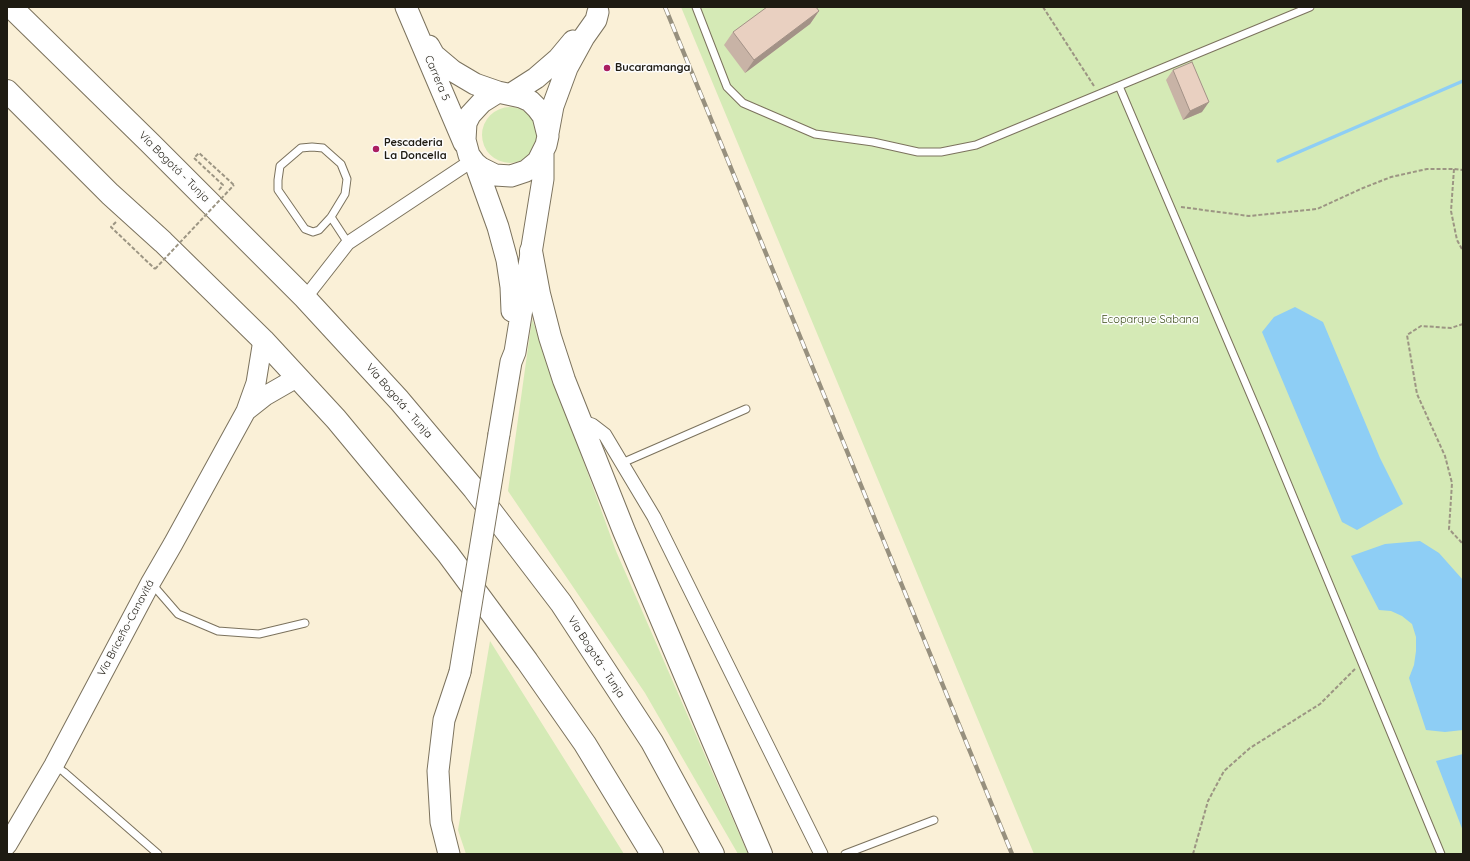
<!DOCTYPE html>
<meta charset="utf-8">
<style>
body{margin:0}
#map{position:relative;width:1470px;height:861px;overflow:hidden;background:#faf0d7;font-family:Quicksand,sans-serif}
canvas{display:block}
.frame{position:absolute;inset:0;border:8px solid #1e1b12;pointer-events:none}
</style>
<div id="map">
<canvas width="1470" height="861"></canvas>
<div class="frame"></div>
</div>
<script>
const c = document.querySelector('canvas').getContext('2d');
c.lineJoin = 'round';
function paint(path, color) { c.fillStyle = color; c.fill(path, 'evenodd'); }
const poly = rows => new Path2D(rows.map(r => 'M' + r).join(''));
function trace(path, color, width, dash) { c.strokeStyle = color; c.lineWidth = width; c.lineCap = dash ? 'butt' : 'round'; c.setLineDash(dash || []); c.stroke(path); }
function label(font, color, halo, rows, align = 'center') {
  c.font = font + ' Quicksand,sans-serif'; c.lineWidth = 3; c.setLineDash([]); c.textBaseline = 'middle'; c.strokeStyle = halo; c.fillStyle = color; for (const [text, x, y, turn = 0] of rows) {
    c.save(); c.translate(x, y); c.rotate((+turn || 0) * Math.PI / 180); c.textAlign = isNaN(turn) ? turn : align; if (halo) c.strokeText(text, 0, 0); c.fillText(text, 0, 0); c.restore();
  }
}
paint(poly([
 [681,7,1463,7,1463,854,1034,854],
 '482 135a28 28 0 1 1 56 0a28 28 0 1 1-56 0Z',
 [532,319,616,551,748,854,738,854,645,693,508,491],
 [490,641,624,854,466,854,458,830]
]), '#d5eab6');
paint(poly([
 [1295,307,1323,322,1380,458,1403,504,1357,530,1342,522,1262,332,1274,317],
 [1420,541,1439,553,1463,580,1463,730,1445,732,1426,730,1409,678,1414,665,1416,651,1416,637,1412,624,1402,616,1391,611,1379,610,1351,556,1385,544],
 [1463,754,1463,831,1436,761]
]), '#8ecef5');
trace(poly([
 [1278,161,1463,81]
]), '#8ecef5', 3.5);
const lane = poly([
 [696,7,727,87,743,103,815,134,873,142,918,152,941,152,976,145,1310,7],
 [1119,86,1263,424,1441,854],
 [312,147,323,148,341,164,347,179,345,194,331,217,319,230,313,232,305,229,278,190,278,180,280,166,301,148,312,147],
 [331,217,348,243],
 [622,463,746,409],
 [152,584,178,614,218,631,259,634,305,623],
 [54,765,64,772,158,854],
 [845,854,934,820]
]);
const street = poly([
 [305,298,348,243,473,160],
 [580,421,592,425,605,435,654,517,821,854]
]);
const secondary = poly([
 [246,411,265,396,298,377],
 [7,845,54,765,151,582,173,544,246,411,256,383,263,340]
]);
const primary = poly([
 [406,7,464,143],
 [429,46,434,55,453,71,475,84,498,92],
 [498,92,521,97,530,101,537,108,543,116,548,136,546,145,538,161,526,171,511,176,495,175,481,168,475,163,469,155,465,140,466,123,470,115,482,102,498,92],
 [511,94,536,78,558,59,573,41],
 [548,133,553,106,567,68,584,37,596,20,598,12],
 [475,163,498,227,507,260,511,287,512,311],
 [499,434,511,362,515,352,543,179,543,154],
 [449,854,441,822,438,771,444,720,460,672]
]);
const highway = poly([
 [11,7,150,143,305,298,399,400,474,489,561,603,652,742,713,854],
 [7,91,110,194,163,242,263,340,336,419,448,554,527,661,585,744,652,854],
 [531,251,539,294,550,337,564,380,624,531,761,854]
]);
trace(lane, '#7b725d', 9);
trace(street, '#7b725d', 15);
trace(secondary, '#7b725d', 21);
trace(primary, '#7b725d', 23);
trace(highway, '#7b725d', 24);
trace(poly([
 [1043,7,1094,86],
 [1454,169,1451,211,1457,240,1463,251],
 [219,190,223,185,194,158,199,153,234,185],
 [1181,207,1249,216,1317,209,1363,188,1391,177,1427,169,1454,169,1463,170],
 [116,222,111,227,155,269],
 [1463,324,1451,328,1421,326,1407,335,1417,394,1445,456,1452,483,1449,529,1463,544],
 [1193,854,1208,801,1224,771,1250,748,1320,704,1355,669]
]), '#9c9583', 2, [4, 2]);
trace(lane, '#fff', 7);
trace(street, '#fff', 13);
trace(secondary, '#fff', 19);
trace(primary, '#fff', 21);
trace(highway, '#fff', 22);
const rail = poly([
 [665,7,1012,854]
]);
trace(rail, '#97907e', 4.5);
trace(rail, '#fdfdfd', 3, [9]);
const primaryBridge = poly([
 [460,672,499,434]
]);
trace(primaryBridge, '#7b725d', 23, []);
trace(poly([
 [155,269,234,185]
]), '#9c9583', 2, [4, 2]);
trace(primaryBridge, '#fff', 21);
paint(poly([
 [819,11,810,24,745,73,724,45,733,32],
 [1173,70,1202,112,1183,120,1166,80]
]), '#c8b3a6');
paint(poly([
 [819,11,810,24,745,73,754,60],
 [1209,102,1202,112,1183,120,1190,111]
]), '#a39287');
const building = poly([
 [767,7,816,7,819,11,754,60,733,32,767,7],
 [1192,62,1209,102,1190,111,1173,70,1192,62]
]);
paint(building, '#e9d0c1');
trace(building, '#a39287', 1);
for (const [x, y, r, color] of [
 [607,68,4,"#aa1f61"],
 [376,149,4,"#aa1f61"]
]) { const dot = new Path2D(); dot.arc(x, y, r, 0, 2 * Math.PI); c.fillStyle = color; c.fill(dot); trace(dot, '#fdfdfd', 1.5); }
label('bold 11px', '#1e1b12', '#fdfdfd', [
 ["Bucaramanga",615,68],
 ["Pescaderia",384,143],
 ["La Doncella",384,156]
], 'left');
label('11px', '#1e1b12', '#fdfdfd', [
 ["Carrera 5",437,78,67],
 ["Vía Bogotá - Tunja",174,167,45],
 ["Vía Bogotá - Tunja",399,401,49],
 ["Vía Briceño-Canavitá",126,628,-62],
 ["Vía Bogotá - Tunja",596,657,57]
]);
label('11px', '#3b4d17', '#fdfdfd', [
 ["Ecoparque Sabana",1150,320]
]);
</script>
